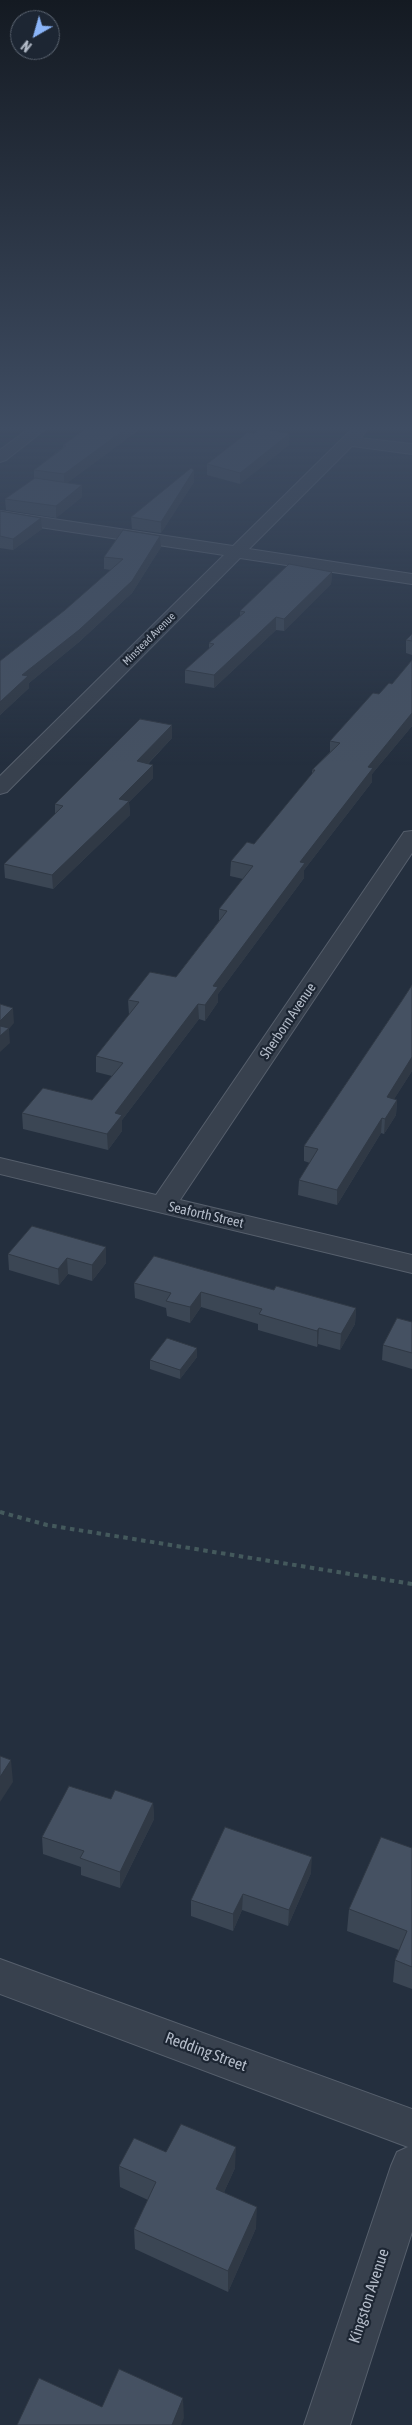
<!DOCTYPE html>
<style>
body{margin:0}
#map{position:relative;width:412px;height:2425px;overflow:hidden;background:#242f3e;font-family:"Asap Condensed",sans-serif}
canvas{display:block}
.north{position:absolute;left:10px;top:10px;width:50px;height:50px;box-sizing:border-box;background:#1d2633;border:1px solid #59626f;border-radius:50%;rotate:218deg;font-size:14px;font-weight:700;line-height:20px;text-align:center;color:#b4bcc9}
.north::after{content:'';display:block;margin:auto;width:18px;height:22px;background:#8ab4f8;clip-path:polygon(50% 0,100% 100%,50% 72%,0 100%)}
</style>
<div id="map">
<canvas width="412" height="2425"></canvas>
<div class="north">N</div>
</div>
<script>
const c = document.querySelector('canvas').getContext('2d');
c.lineJoin = 'round';
const poly = rows => new Path2D(rows.map(r => 'M' + r).join(''));
function trace(path, color, width, dash) { c.strokeStyle = color; c.lineWidth = width; c.lineCap = dash ? 'butt' : 'round'; c.setLineDash(dash || []); c.stroke(path); }
function paint(path, color) { c.fillStyle = color; c.fill(path, 'evenodd'); }
function label(font, color, halo, rows, align = 'center') {
  c.font = font + ' "Asap Condensed",sans-serif'; c.lineWidth = 4.5; c.setLineDash([]); c.textBaseline = 'middle'; c.strokeStyle = halo; c.fillStyle = color; for (const [text, x, y, turn = 0] of rows) {
    c.save(); c.translate(x, y); c.rotate((+turn || 0) * Math.PI / 180); c.textAlign = isNaN(turn) ? turn : align; if (halo) c.strokeText(text, 0, 0); c.fillText(text, 0, 0); c.restore();
  }
}
const minor = poly([
 [31,427,48,427,6,460,0,462,0,450,31,427],
 [354,427,370,427,360,438,412,444,412,454,352,446,249,549,412,574,412,584,240,558,7,792,0,794,0,776,224,555,0,521,0,511,233,546,354,427],
 [412,831,412,853,180,1200,412,1255,412,1273,0,1174,0,1158,156,1195,404,832,412,831],
 [0,1959,412,2109,412,2232,350,2425,304,2425,391,2166,397,2152,408,2147,0,1994,0,1959]
]);
trace(minor, '#565f6c', 2);
trace(poly([
 [0,1512,47,1525,412,1584]
]), '#44595c', 4, [4.5, 4.5]);
paint(minor, '#38414e');
paint(poly([
 [89,427,143,427,67,483,82,497,56,518,6,510,5,499,34,479,34,470,63,447,63,445],
 [254,434,289,445,240,484,207,475,207,464],
 [194,482,161,533,132,529,131,517],
 [0,511,41,518,42,529,13,550,0,548],
 [160,536,161,547,132,593,79,642,29,683,29,688,0,715,0,661,65,610,111,570,104,569,104,557],
 [332,572,331,584,284,631,276,630,214,688,185,683,185,670,209,649,209,643,240,616,240,611],
 [412,634,412,655,406,653,406,640],
 [412,660,412,726,372,774,372,782,304,870,304,878,218,994,218,1002,205,1021,199,1019,122,1120,122,1131,108,1150,23,1129,22,1113,92,1100,112,1076,96,1072,96,1056,129,1015,128,1000,176,977,219,921,219,909,243,879,230,876,231,861,254,844,312,774,312,770,330,752,330,741,379,694,392,684],
 [172,725,172,738,148,764,153,765,153,778,129,802,130,815,53,889,5,878,4,864,55,814,55,804],
 [412,985,412,1071,394,1099,397,1100,396,1115,384,1134,381,1133,337,1205,298,1195,299,1180,310,1163,304,1161,304,1146,401,1002],
 [106,1247,106,1263,92,1281,68,1274,59,1285,9,1270,8,1254],
 [134,1283,274,1290,356,1308,355,1324,340,1350,318,1344,317,1347,258,1330,258,1324,201,1307,190,1323,167,1316,166,1308,135,1298],
 [412,1322,412,1369,382,1360,383,1345],
 [197,1348,197,1357,180,1379,150,1369,150,1360],
 [111,1799,153,1803,154,1819,120,1888,81,1875,81,1867,43,1854,42,1837],
 [412,1848,412,1989,393,1982,395,1960,399,1950,347,1931,349,1909],
 [311,1873,288,1926,242,1910,233,1931,191,1916,191,1900],
 [166,2152,235,2168,224,2192,256,2228,228,2292,135,2249,134,2229,148,2200,120,2187,119,2166]
]), '#3b4654');
paint(poly([
 [128,427,143,427,64,485,64,474],
 [289,434,289,445,240,484,240,473],
 [194,470,194,482,161,533,161,522],
 [82,485,82,497,56,518,56,506],
 [41,518,42,529,13,550,13,539],
 [160,536,161,547,132,593,79,642,29,683,29,688,0,715,0,702,22,675],
 [332,572,331,584,284,631,284,619],
 [276,617,276,630,214,688,214,675],
 [412,713,412,726,372,774,372,782,304,870,304,878,218,994,218,1002,205,1021,205,1005,213,986,300,862,368,767],
 [172,725,172,738,137,775,137,761],
 [153,765,153,778,129,802,130,815,53,889,52,875,119,799],
 [198,1004,199,1019,122,1120,122,1131,108,1150,107,1134,115,1113],
 [13,1008,14,1023,9,1029,10,1043,0,1052,0,1021],
 [412,1057,412,1071,386,1112,387,1097],
 [397,1100,396,1115,384,1134,385,1119],
 [382,1118,381,1133,337,1205,337,1190],
 [106,1247,106,1263,92,1281,92,1265],
 [67,1258,68,1274,59,1285,58,1269],
 [201,1292,201,1307,190,1323,190,1307],
 [356,1308,355,1324,340,1350,341,1334],
 [319,1328,318,1344,317,1347,317,1331],
 [197,1348,197,1357,180,1379,180,1370],
 [11,1760,13,1782,0,1802,0,1777],
 [153,1803,154,1819,120,1888,120,1872],
 [312,1857,311,1873,288,1926,289,1910],
 [243,1894,242,1910,233,1931,233,1914],
 [236,2147,235,2168,216,2210,216,2189],
 [257,2207,256,2228,228,2292,228,2271],
 [183,2398,184,2418,181,2425,172,2425]
]), '#303945');
const building = poly([
 [89,427,128,427,64,474,34,470,66,446,63,445,89,427],
 [260,429,289,434,240,473,207,464,247,433,254,434,260,429],
 [191,468,194,470,161,522,131,517,191,468],
 [35,478,82,485,56,506,5,499,35,478],
 [0,511,41,518,13,539,0,536,0,511],
 [123,530,160,536,132,581,79,630,22,675,28,676,0,702,0,661,65,610,123,559,104,557,123,530],
 [289,564,332,572,284,619,276,617,214,675,185,670,214,644,209,643,245,612,240,611,289,564],
 [412,634,412,641,406,640,412,634],
 [412,660,412,713,368,767,373,768,300,862,305,863,213,986,218,987,205,1005,198,1004,115,1113,122,1115,107,1134,22,1113,43,1088,92,1100,123,1063,96,1056,139,1002,128,1000,150,972,176,977,227,911,219,909,253,866,231,861,247,842,254,844,315,770,312,770,340,743,330,741,373,693,379,694,389,683,392,684,412,660],
 [140,719,172,725,137,761,153,765,119,799,129,801,52,875,4,864,63,806,55,804,140,719],
 [412,985,412,1057,387,1097,397,1100,385,1119,382,1118,337,1190,299,1180,318,1149,304,1146,401,1002,412,985],
 [0,1004,13,1008,0,1021,0,1004],
 [0,1026,9,1028,0,1036,0,1026],
 [32,1226,106,1247,92,1265,67,1258,58,1269,8,1254,32,1226],
 [154,1256,274,1290,276,1286,356,1308,341,1334,319,1328,317,1331,259,1314,262,1309,201,1292,190,1307,166,1301,171,1293,134,1283,154,1256],
 [397,1318,412,1322,412,1353,383,1345,397,1318],
 [167,1338,197,1348,180,1370,150,1360,167,1338],
 [0,1756,11,1760,0,1777,0,1756],
 [69,1786,111,1799,115,1790,153,1803,120,1872,80,1858,84,1851,42,1837,69,1786],
 [225,1827,312,1857,289,1910,243,1894,233,1914,191,1900,225,1827],
 [381,1837,412,1848,412,1967,395,1960,407,1931,349,1909,381,1837],
 [181,2124,236,2147,216,2189,257,2207,228,2271,134,2229,156,2182,119,2166,134,2138,166,2152,181,2124],
 [119,2369,183,2398,172,2425,17,2425,39,2378,102,2407,119,2369]
]);
paint(building, '#455162');
trace(building, '#303945', 1);
const sky = c.createLinearGradient(0, 0, 0, 766);
sky.addColorStop(0, '#141a22');
sky.addColorStop(0.56, '#3f4d63');
sky.addColorStop(1, '#3f4d6300');
c.fillStyle = sky;
c.fillRect(0, 0, 412, 766);
label('11px', '#b4bcc9', '#1d2633', [
 ["Minstead Avenue",149,639,-45]
]);
label('14px', '#b4bcc9', '#1d2633', [
 ["Sherborn Avenue",288,1021,-56],
 ["Seaforth Street",206,1215,13]
]);
label('16px', '#b4bcc9', '#1d2633', [
 ["Redding Street",206,2052,20],
 ["Kingston Avenue",369,2296,-72]
]);
</script>
